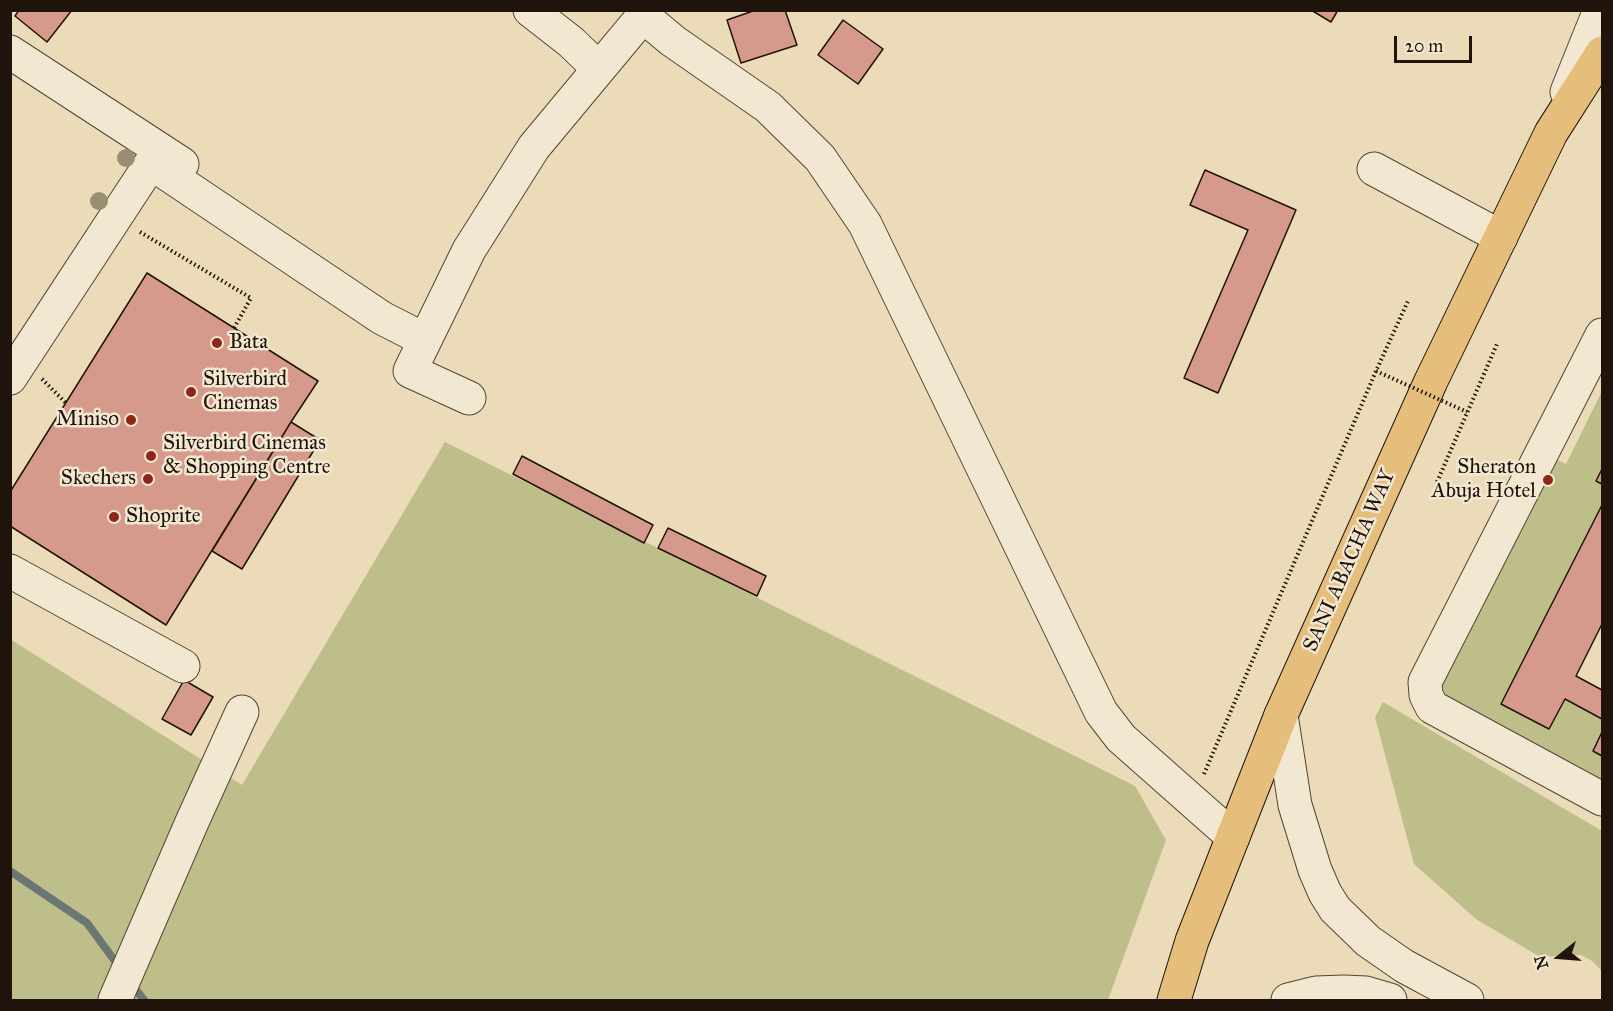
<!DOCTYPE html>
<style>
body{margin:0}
#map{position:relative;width:1613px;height:1011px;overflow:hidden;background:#ebdbb9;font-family:"IM FELL Great Primer",serif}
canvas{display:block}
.frame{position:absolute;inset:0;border:12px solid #20130b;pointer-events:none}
.north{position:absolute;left:1529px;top:927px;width:60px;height:60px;-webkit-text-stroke:4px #f2e8d2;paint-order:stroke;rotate:253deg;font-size:16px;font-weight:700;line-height:24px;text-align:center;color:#20130b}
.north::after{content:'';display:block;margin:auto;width:21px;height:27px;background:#20130b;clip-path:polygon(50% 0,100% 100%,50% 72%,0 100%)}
.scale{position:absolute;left:1394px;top:36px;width:78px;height:27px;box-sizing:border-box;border:3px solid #20130b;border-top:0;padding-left:8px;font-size:18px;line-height:21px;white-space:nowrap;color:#20130b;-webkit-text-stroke:4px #f2e8d2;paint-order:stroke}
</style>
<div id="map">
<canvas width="1613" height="1011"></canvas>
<div class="frame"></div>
<div class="north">N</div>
<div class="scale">20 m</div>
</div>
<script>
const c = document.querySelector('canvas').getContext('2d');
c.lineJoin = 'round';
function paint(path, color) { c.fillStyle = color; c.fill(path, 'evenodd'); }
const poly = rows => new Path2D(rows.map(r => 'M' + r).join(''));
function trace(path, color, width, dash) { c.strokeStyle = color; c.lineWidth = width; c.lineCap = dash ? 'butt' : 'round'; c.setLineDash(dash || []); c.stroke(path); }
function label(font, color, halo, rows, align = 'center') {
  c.font = font + ' "IM FELL Great Primer",serif'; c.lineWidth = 5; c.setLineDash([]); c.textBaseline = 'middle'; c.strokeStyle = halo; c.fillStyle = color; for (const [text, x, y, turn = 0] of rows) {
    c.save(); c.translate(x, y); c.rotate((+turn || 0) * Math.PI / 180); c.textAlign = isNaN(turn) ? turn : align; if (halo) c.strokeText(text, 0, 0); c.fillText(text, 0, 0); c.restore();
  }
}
paint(poly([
 [1602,391,1602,469,1597,481,1602,484,1602,505,1502,704,1549,729,1565,699,1602,719,1602,732,1593,751,1602,756,1602,779,1442,696,1438,679,1549,456,1566,464],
 [445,442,1135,786,1166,840,1108,1000,11,1000,10,639,242,785],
 [1383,702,1602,831,1602,971,1592,961,1581,955,1540,957,1476,919,1414,864,1375,717]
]), '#bebe8a');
trace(poly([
 [10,871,87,923,120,968],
 [132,985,144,1000]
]), '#6a7773', 8);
const building = poly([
 [19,10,72,10,47,42,15,16,19,10],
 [756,10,785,10,797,45,741,63,727,20,756,10],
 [1311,10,1338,10,1331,22,1311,10],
 [843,20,883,49,858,84,818,55,843,20],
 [1205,170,1296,210,1218,393,1184,378,1248,230,1190,205,1205,170],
 [147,273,318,381,291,422,166,625,10,526,10,492,147,273],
 [291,422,320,440,242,569,212,551,291,422],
 [522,456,653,525,644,543,513,474,522,456],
 [1602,469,1602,484,1596,481,1602,469],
 [1602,505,1602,624,1576,676,1602,690,1602,719,1565,699,1549,729,1501,704,1602,505],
 [668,528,766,576,757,596,658,548,668,528],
 [184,680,213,697,191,735,162,719,184,680],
 [1602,732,1602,756,1593,751,1602,732]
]);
paint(building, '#d59a8b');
trace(building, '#20130b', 1.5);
const minor = poly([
 [530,10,571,42,598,68],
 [643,16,673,41,768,107,820,158,865,224,1101,712,1121,738,1233,837],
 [10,52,182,164],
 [1567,92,1600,10],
 [1374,169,1501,237],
 [1602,335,1425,682,1426,695,1432,707,1602,799],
 [10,378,151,163,382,318,425,340],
 [469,398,410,371,469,250,534,147,648,10],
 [10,571,183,666],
 [1281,715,1295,805,1315,870,1325,893,1335,909,1368,941,1404,966,1467,1000],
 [115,1000,192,822,242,712],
 [1288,1000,1316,993,1344,992,1366,993,1390,1000]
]);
const highway = poly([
 [1174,1000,1192,941,1281,715,1431,381,1551,133,1602,53]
]);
trace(minor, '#534536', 35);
trace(highway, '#20130b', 35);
trace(poly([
 [140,232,251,298,234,328],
 [42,379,66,403],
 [1437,482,1497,344],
 [1204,774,1376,371,1408,301]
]), '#20130b', 4, [1.5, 3]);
trace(minor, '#f2e8d2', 33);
trace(highway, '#e6be7c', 33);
trace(poly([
 [1376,371,1467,412]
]), '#20130b', 4, [1.5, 3]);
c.fillStyle = '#9a8e72';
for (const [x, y] of [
 [126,158],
 [99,201]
]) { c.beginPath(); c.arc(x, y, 9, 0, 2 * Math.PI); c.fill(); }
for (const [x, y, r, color] of [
 [217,343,6,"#8f2418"],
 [191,392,6,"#8f2418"],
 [131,420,6,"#8f2418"],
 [151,456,6,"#8f2418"],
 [148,479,6,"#8f2418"],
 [1548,480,6,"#8f2418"],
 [114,517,6,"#8f2418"]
]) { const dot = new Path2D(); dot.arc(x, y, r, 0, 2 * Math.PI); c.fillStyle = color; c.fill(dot); trace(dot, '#f2e8d2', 2); }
label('21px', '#20130b', '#f2e8d2', [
 ["Bata",229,343],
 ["Silverbird",203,380],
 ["Cinemas",203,404],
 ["Miniso",119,420,"right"],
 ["Silverbird Cinemas",163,444],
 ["& Shopping Centre",163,468],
 ["Sheraton",1536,468,"right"],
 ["Abuja Hotel",1536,492,"right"],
 ["Skechers",136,479,"right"],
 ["Shoprite",126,517]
], 'left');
label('21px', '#20130b', '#f2e8d2', [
 ["SANI ABACHA WAY",1350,561,-66]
]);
</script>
